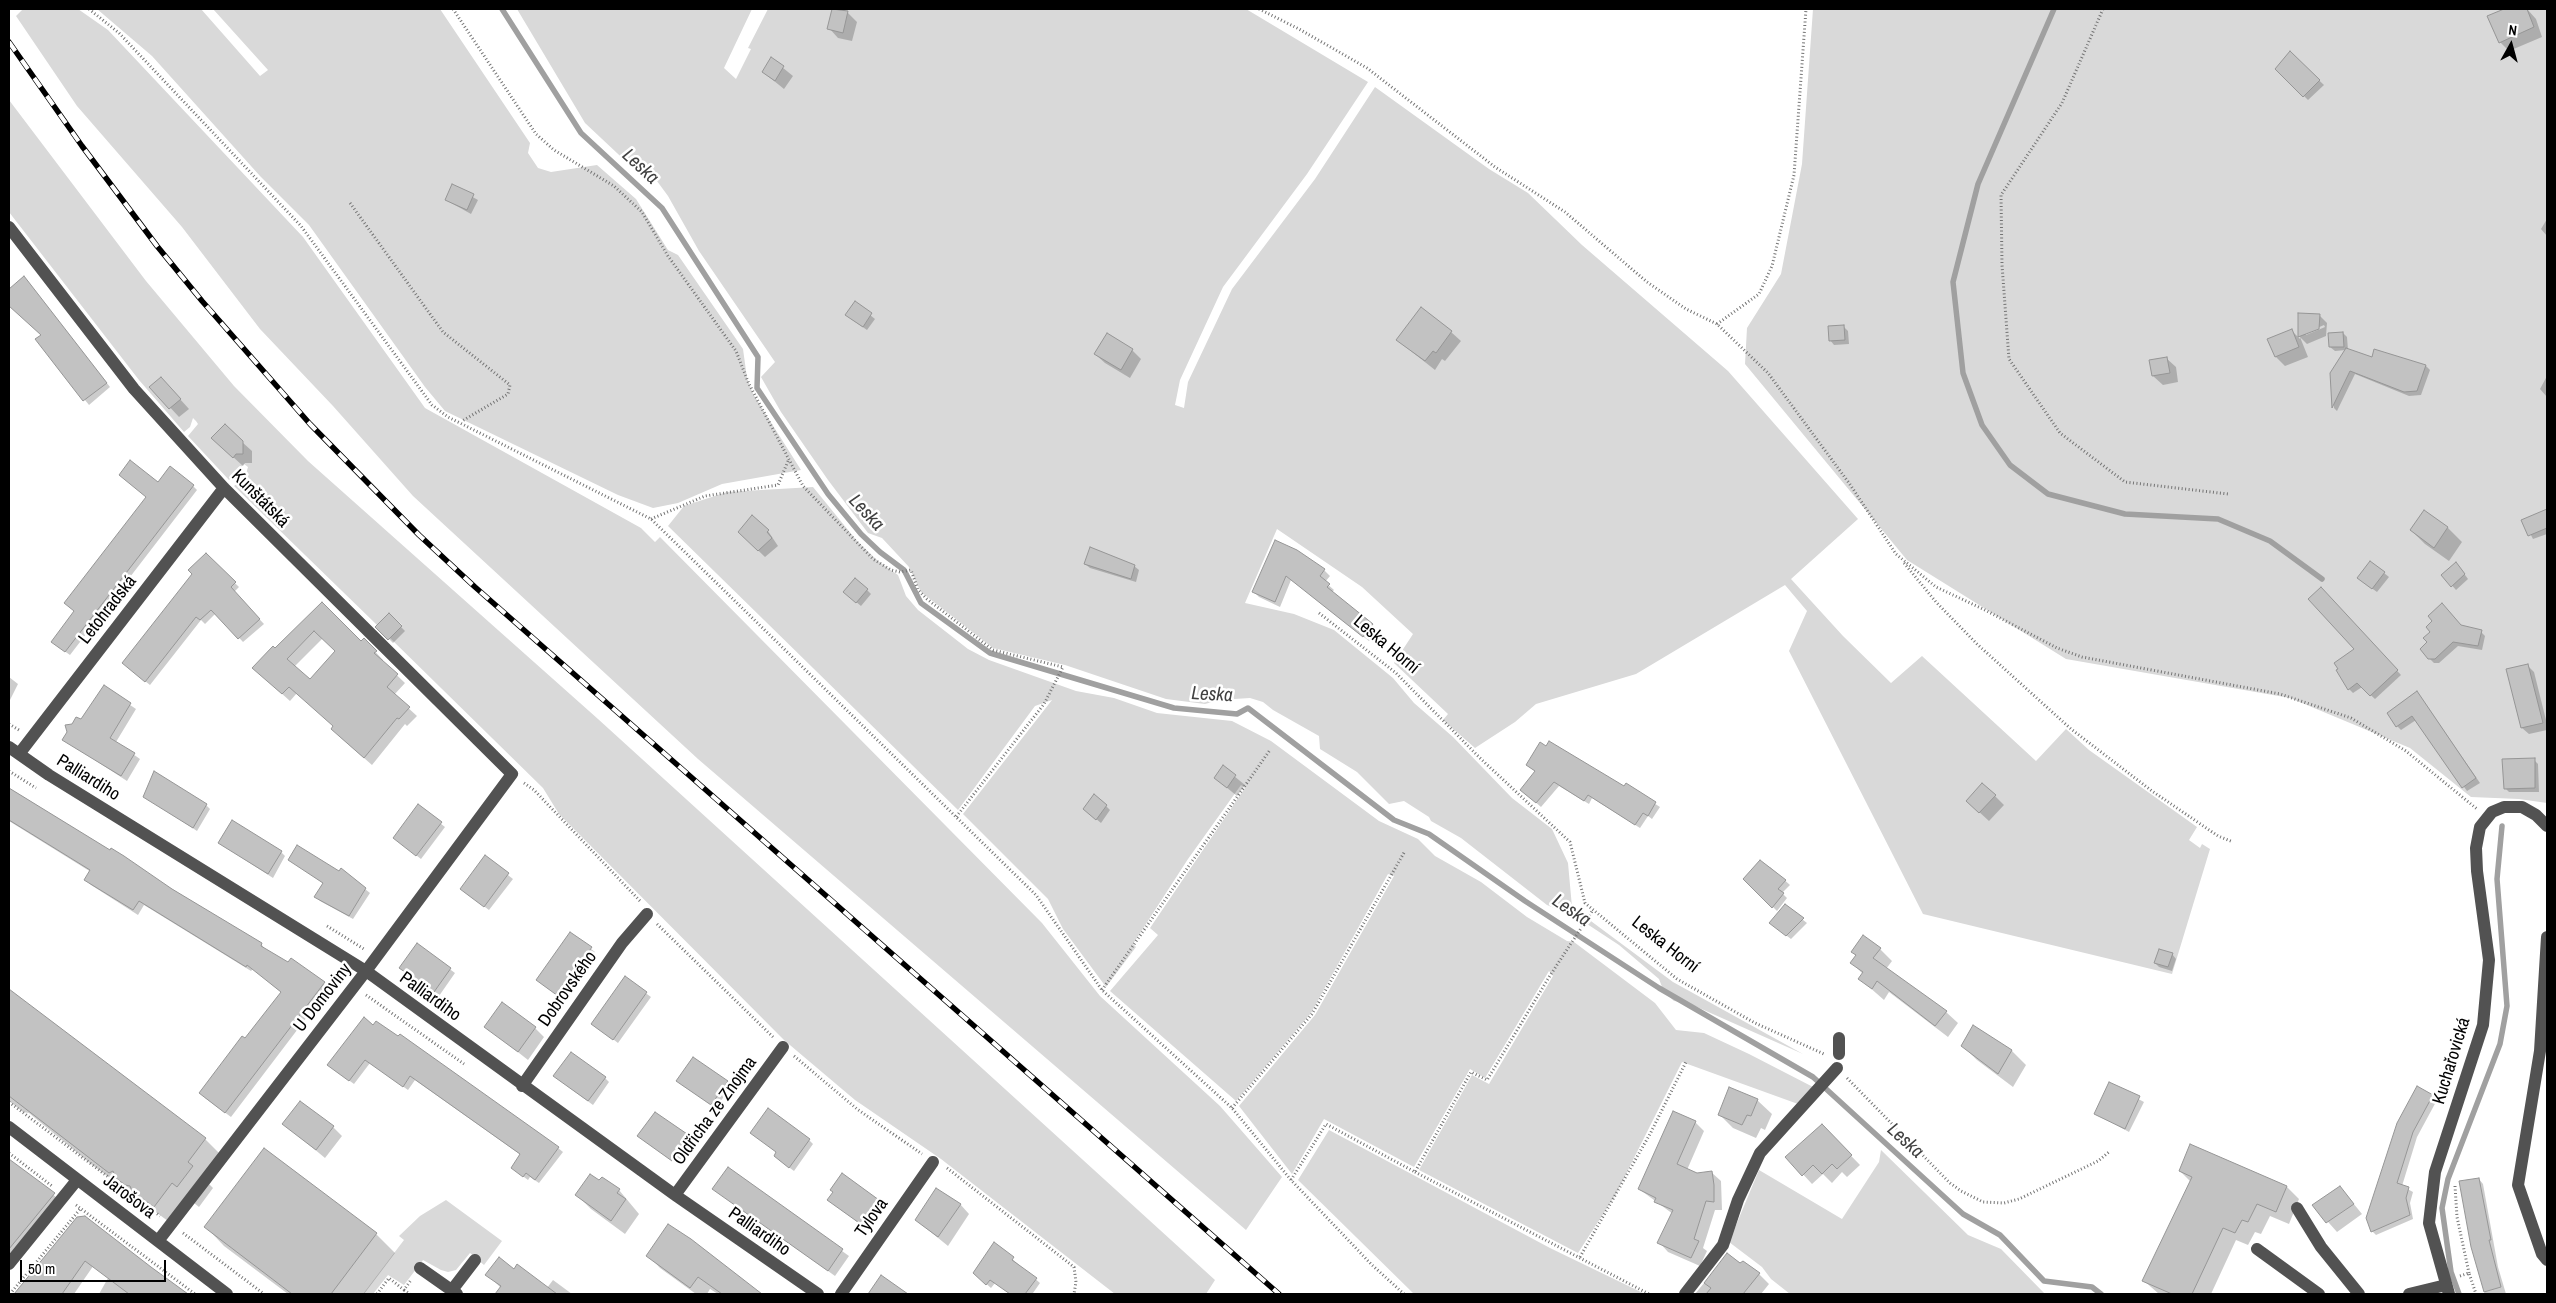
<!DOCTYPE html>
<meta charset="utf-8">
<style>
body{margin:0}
#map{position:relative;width:2556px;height:1303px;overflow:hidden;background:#fff;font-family:"Archivo Narrow",sans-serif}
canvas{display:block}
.frame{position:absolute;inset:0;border:10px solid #000;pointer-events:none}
.north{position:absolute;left:2486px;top:20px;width:50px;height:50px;-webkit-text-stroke:4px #fff;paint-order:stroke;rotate:7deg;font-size:14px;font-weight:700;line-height:20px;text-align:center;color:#000}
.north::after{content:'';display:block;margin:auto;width:18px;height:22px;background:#000;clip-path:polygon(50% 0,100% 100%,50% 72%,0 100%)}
.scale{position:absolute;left:20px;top:1260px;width:146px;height:22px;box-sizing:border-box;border:2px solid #000;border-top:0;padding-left:6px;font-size:15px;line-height:18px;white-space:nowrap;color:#000;-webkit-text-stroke:4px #fff;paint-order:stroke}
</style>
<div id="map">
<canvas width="2556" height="1303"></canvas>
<div class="frame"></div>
<div class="north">N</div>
<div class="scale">50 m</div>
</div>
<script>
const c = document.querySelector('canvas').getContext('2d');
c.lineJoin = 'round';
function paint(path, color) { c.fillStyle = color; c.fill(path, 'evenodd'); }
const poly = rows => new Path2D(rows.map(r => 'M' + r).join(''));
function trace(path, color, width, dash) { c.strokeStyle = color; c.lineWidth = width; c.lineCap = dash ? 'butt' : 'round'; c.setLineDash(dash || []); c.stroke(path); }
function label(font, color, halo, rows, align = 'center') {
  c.font = font + ' "Archivo Narrow",sans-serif'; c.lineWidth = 5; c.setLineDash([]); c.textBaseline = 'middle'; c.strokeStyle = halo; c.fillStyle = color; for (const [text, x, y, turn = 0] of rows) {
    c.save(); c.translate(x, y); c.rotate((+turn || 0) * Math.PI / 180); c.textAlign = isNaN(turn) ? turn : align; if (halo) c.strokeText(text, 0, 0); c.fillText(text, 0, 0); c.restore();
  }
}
paint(poly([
 [23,9,78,9,108,30,303,237,425,408,641,528,655,542,660,537,1042,923,1100,996,1220,1106,1282,1177,1246,1230,698,759,413,496,333,406,260,329,182,227,77,106,16,16],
 [97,9,201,9,260,76,268,70,213,9,440,9,530,143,528,153,538,168,551,172,597,165,636,199,668,250,678,255,743,349,747,378,753,394,801,470,722,484,678,503,653,508,618,495,445,411,425,387,309,225,260,176,152,56],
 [517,9,752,9,724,68,736,79,751,49,748,48,768,9,1246,9,1368,82,1307,174,1223,287,1180,380,1175,405,1184,408,1188,382,1232,289,1315,179,1375,87,1489,169,1528,193,1582,245,1728,371,1858,519,1791,579,1843,636,1891,683,1922,656,2036,761,2066,729,2089,750,2197,827,2189,840,2200,848,2202,844,2210,849,2172,974,1923,914,1789,651,1807,611,1785,585,1636,674,1536,704,1515,722,1475,748,1443,720,1448,714,1394,663,1413,634,1362,587,1277,529,1245,603,1294,614,1334,630,1393,678,1414,703,1453,737,1512,798,1552,829,1568,863,1572,907,1673,982,1803,1054,1688,1003,1674,1001,1664,992,1659,979,1619,945,1581,920,1547,905,1461,838,1431,821,1429,817,1404,801,1389,804,1357,772,1320,749,1319,736,1273,710,1263,702,1250,698,1219,700,1205,704,1166,699,1065,665,993,648,921,592,909,567,882,538,868,533,828,480,781,412,761,377,775,362,699,251,668,196,654,177,634,169,585,123],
 [1813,9,2547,9,2547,803,2519,799,2471,797,2410,748,2290,698,2066,659,1907,560,1745,364,1747,328,1781,274,1802,164],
 [9,100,146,281,234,386,308,461,598,719,1215,1280,1206,1294,1115,1294,941,1159,855,1100,784,1040,559,814,543,788,390,638,402,625,389,613,377,625,234,486,245,477,248,467,244,464,229,480,188,436,198,424,196,421,193,418,190,427,184,432,139,380,9,212],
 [813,487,857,541,878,561,898,575,906,596,918,610,968,649,989,660,1076,691,1114,698,1157,713,1232,721,1271,741,1379,821,1418,839,1435,856,1481,882,1527,917,1567,941,1574,942,1655,1003,1676,1030,1704,1033,1749,1054,1815,1088,1798,1104,1682,1062,1616,1194,1578,1253,1419,1170,1472,1075,1489,1084,1553,976,1549,971,1485,1078,1470,1069,1414,1167,1324,1119,1292,1174,1239,1106,1315,1015,1394,876,1388,874,1311,1013,1236,1101,1110,991,1158,935,1150,928,1245,788,1241,785,1188,859,1133,944,1136,947,1106,987,1063,929,1048,899,963,814,1052,700,1035,706,958,810,668,526,684,506,727,492],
 [1329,1130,1550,1248,1645,1294,1414,1294,1298,1180],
 [1881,1150,1968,1235,2001,1249,2045,1294,1790,1294,1771,1279,1762,1267,1729,1242,1759,1170,1842,1219,1879,1162],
 [446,1200,502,1241,484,1265,470,1253,456,1270,448,1272,441,1270,423,1260,404,1285,388,1275,373,1294,363,1294,404,1240,399,1236,420,1216]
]), '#d9d9d9');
paint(poly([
 [834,9,848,13,857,22,852,41,838,38,829,28],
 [2507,9,2527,9,2536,19,2542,37,2509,51,2500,42,2489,16],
 [2290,53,2324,85,2308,100,2277,69],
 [772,59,793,76,784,89,763,72],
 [453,186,478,200,471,214,446,200],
 [2547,219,2547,236,2541,229],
 [23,277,110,387,89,405,36,339,42,335,9,305,9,290],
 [855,303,875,319,867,330,851,319],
 [2300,315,2319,315,2327,323,2326,336,2307,344,2300,337,2308,357,2285,366,2276,357,2269,340,2292,331,2300,339],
 [2324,325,2325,327,2306,335,2306,333],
 [1843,326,1848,331,1849,344,1834,345,1830,340],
 [1451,332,1461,341,1445,361,1442,359,1435,370,1397,340],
 [2343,333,2347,337,2348,350,2372,358,2426,366,2430,370,2421,395,2409,396,2355,374,2337,411,2334,408,2332,373,2346,350,2335,351,2330,347],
 [1132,350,1141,359,1130,378,1105,363,1095,354],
 [2166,358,2176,367,2178,382,2163,385,2153,376],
 [2547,376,2547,397,2540,389],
 [151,387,170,388,189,409,179,417],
 [242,442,252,451,252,463,245,463,243,466,222,447],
 [158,484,193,486,197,490,70,655,57,646,76,611],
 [2547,510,2547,534,2533,539,2523,520],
 [2424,512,2448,528,2462,542,2449,561,2425,544,2411,530],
 [768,531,778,546,765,557,739,532],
 [1296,551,1324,570,1330,576,1325,582,1334,590,1332,592,1378,631,1369,641,1291,580,1280,607,1259,597,1254,592],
 [206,555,239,587,234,592,264,624,243,642,216,613,205,624,201,620,150,685,127,667],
 [1085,564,1134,566,1139,570,1136,582,1090,568],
 [2460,568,2468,579,2456,590,2443,575],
 [2384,573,2389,577,2377,592,2363,582],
 [2321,589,2401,675,2375,699,2362,687,2353,693,2349,689,2356,649],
 [867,590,871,594,861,606,849,596],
 [322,604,361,643,364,640,383,660,382,661,405,683,394,695,417,716,407,726,405,724,372,765,340,737,335,727,297,693,290,701,262,676,275,650],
 [323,638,337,651,310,681,294,667],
 [389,615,405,631,393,643,377,627],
 [2461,626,2481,632,2485,636,2482,650,2458,646,2439,663,2434,663,2421,650,2429,643],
 [2527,665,2534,672,2547,724,2547,730,2529,734,2522,728],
 [9,677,18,684,9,702],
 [104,687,136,709,116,742,140,759,127,781,64,740,81,721],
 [2417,692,2480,783,2467,791,2416,720,2401,730,2397,726],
 [2534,760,2538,764,2539,792,2509,792,2505,788],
 [1527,765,1624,788,1626,785,1660,807,1652,819,1648,816,1640,828,1592,798,1589,804,1559,786,1541,807,1526,794,1536,772],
 [1223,767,1245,785,1237,796,1215,778],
 [9,788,261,944,266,950,288,964,291,960,329,988,231,1117,205,1098,282,993,253,969,251,971,144,905,138,915,91,885,86,880,91,872,9,821],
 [144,796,206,805,210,809,197,831],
 [1995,796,2004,805,1989,821,1977,810],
 [418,806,445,827,421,859,399,842],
 [1106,806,1110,810,1101,823,1089,813],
 [219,843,281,852,285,856,273,878],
 [485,857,513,879,489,910,466,893],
 [290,860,365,889,370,893,353,919,320,901,316,896,324,884],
 [1770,867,1790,885,1782,893,1787,898,1777,911,1745,879],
 [1785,906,1807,923,1791,939,1775,927],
 [570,933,595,952,563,999,542,984],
 [417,945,455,973,439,996,405,972],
 [1880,949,1892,961,1886,969,1946,1012,1958,1023,1948,1037,1889,992,1884,1000,1860,979,1863,974,1852,963,1856,956,1852,952],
 [2172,954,2176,959,2172,971,2159,967,2155,963],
 [625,978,651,997,618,1043,593,1024],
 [9,990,205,1139,227,1161,209,1184,213,1188,199,1207,194,1203,176,1227,91,1164,29,1113,23,1112,9,1101],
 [374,1027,398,1038,400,1036,558,1148,563,1152,539,1183,530,1177,528,1180,512,1168,521,1155,415,1080,408,1090,370,1063,354,1084,333,1069],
 [486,1027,535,1028,544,1037,528,1060],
 [1974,1027,2012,1051,2026,1065,2013,1087,1977,1060,1963,1046],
 [605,1078,609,1082,593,1105,559,1080],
 [727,1082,731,1086,716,1108,682,1085],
 [2110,1084,2144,1102,2129,1132,2096,1114],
 [2418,1088,2437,1100,2417,1137,2402,1186,2413,1192,2410,1203,2413,1219,2376,1235,2372,1231],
 [1730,1089,1757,1100,1772,1114,1765,1130,1761,1128,1756,1138,1733,1128,1719,1114],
 [1695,1122,1704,1131,1687,1170,1697,1175,1711,1172,1721,1181,1722,1210,1715,1210,1703,1248,1707,1251,1700,1266,1668,1252,1659,1242,1673,1214,1639,1189],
 [284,1124,333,1127,342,1136,325,1158],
 [1822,1126,1860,1165,1847,1177,1842,1172,1832,1183,1823,1174,1812,1184,1787,1157],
 [689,1137,693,1141,677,1164,643,1140],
 [809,1140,813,1144,794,1171,779,1160,777,1153],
 [264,1149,376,1234,395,1253,364,1294,288,1294,224,1246,206,1227],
 [9,1160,61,1201,9,1265],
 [728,1169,849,1256,835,1276,714,1189],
 [2180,1171,2287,1187,2299,1199,2289,1224,2270,1216,2261,1234,2255,1232,2248,1245,2236,1240,2211,1294,2159,1294,2143,1280,2191,1182],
 [842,1175,883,1205,866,1228,833,1204,834,1193],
 [602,1178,619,1190,639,1214,625,1234,591,1209,577,1195],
 [2479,1179,2483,1184,2498,1267,2506,1294,2485,1294,2474,1253],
 [2340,1187,2362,1214,2337,1232,2314,1206],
 [960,1204,969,1214,948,1246,916,1220],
 [78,1218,111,1240,74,1294,16,1294],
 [995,1244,1040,1283,1033,1293,1036,1294,1010,1294,995,1283,991,1288,974,1273],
 [125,1248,186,1294,99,1294],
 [648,1255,749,1286,763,1294,718,1294,710,1289,707,1294,696,1294,660,1268],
 [1727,1255,1759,1274,1769,1284,1761,1294,1695,1294],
 [514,1271,547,1288,553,1280,572,1294,503,1294,499,1290,501,1288,487,1274]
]), '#0003');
trace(poly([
 [502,9,581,133,662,208,758,357,757,388,828,494,861,534,880,552,904,570,921,603,990,653,1174,708,1237,714,1248,708,1394,820,1429,834,1525,901,1659,988,1813,1077,1963,1214,2000,1235,2044,1281,2092,1287,2101,1294],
 [2054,9,1978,184,1953,282,1963,373,1982,425,2010,465,2048,494,2125,514,2218,519,2270,541,2322,579],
 [2459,1294,2451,1272,2442,1208,2448,1179,2500,1044,2507,1006,2497,879,2502,826]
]), '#a0a0a0', 5.5);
const building = poly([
 [832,9,848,11,843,33,827,29,832,9],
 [2504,9,2527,9,2534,27,2499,43,2487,16,2504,9],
 [2290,51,2320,80,2303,97,2275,69,2290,51],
 [771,57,784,66,775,81,762,72,771,57],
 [452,184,474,194,467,210,445,200,452,184],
 [24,276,107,383,83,401,35,339,41,335,9,306,9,289,24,276],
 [855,301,872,313,863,327,845,315,855,301],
 [1421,307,1452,331,1436,353,1433,351,1425,361,1396,340,1421,307],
 [2298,313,2320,314,2319,329,2298,337,2298,313],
 [1844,325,1845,340,1829,341,1828,326,1844,325],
 [2292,329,2299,347,2275,357,2267,339,2292,329],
 [2343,332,2344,347,2329,347,2328,333,2343,332],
 [1107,333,1133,349,1121,370,1094,354,1107,333],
 [2346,348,2372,357,2374,349,2426,365,2417,391,2404,392,2350,371,2332,408,2330,373,2346,348],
 [2167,357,2170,373,2152,376,2149,360,2167,357],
 [161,377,181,399,169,409,149,387,161,377],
 [225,424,243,441,243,454,236,454,233,458,211,438,225,424],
 [130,460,158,482,170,466,194,485,65,652,51,642,74,611,64,603,146,497,119,475,130,460],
 [2547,509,2547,528,2528,536,2521,520,2547,509],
 [2424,510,2448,527,2434,548,2410,530,2424,510],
 [752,515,769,530,767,532,772,538,758,551,738,532,752,515],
 [1275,540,1297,550,1325,569,1320,576,1330,584,1327,587,1373,624,1363,637,1286,576,1275,602,1252,592,1275,540],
 [1090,547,1135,565,1131,579,1084,564,1090,547],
 [206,553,236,582,231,587,260,619,238,639,211,610,200,620,196,617,145,682,122,663,192,574,188,570,206,553],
 [2370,561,2385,572,2372,589,2357,578,2370,561],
 [2456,562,2465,574,2451,587,2441,575,2456,562],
 [855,578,868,589,856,603,843,592,855,578],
 [2321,587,2398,670,2370,696,2357,683,2348,690,2336,670,2338,669,2334,663,2354,649,2308,599,2321,587],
 [322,602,361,641,364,638,377,651,374,653,398,674,387,687,410,707,399,719,397,718,364,758,331,729,333,726,289,687,282,694,252,668,273,646,275,648,322,602],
 [314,631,335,651,310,679,287,659,314,631],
 [2442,603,2461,625,2482,630,2478,646,2453,642,2435,659,2428,659,2420,649,2427,642,2423,638,2430,632,2426,627,2432,621,2428,616,2442,603],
 [389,613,402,626,388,640,375,627,389,613],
 [2528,664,2543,723,2521,728,2506,669,2528,664],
 [104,685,131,703,110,738,135,753,121,776,62,740,67,732,65,725,72,724,76,717,81,719,104,685],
 [2417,691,2476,778,2462,788,2412,716,2396,727,2387,713,2417,691],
 [1549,741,1624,786,1626,783,1656,802,1648,816,1643,813,1635,825,1588,795,1584,801,1554,782,1536,803,1520,790,1535,771,1526,765,1540,742,1546,746,1549,741],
 [2535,758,2535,788,2504,789,2502,759,2535,758],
 [1223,765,1236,775,1227,788,1214,778,1223,765],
 [154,771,207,804,193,828,143,797,154,771],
 [1982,783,1996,795,1979,813,1966,801,1982,783],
 [9,788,110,850,111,848,124,856,172,889,262,943,261,946,288,962,291,958,325,982,225,1113,199,1093,242,1036,245,1038,281,992,247,965,246,967,139,901,133,910,84,880,90,870,9,820,9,788],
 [1094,794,1107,805,1096,820,1083,809,1094,794],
 [418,804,442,822,416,856,393,838,418,804],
 [232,820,282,851,268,874,218,843,232,820],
 [297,845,339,871,341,868,366,888,349,916,314,897,323,883,288,860,297,845],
 [485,855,509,873,484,907,460,889,485,855],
 [1760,860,1786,880,1778,889,1784,893,1772,908,1743,879,1760,860],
 [1785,904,1804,918,1786,936,1769,923,1785,904],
 [570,932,592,947,558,996,536,980,570,932],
 [1863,935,1881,948,1873,958,1947,1011,1935,1026,1877,981,1872,989,1858,979,1863,972,1850,963,1856,955,1851,952,1863,935],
 [417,943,451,968,434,992,399,968,417,943],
 [2159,949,2173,953,2168,967,2154,963,2159,949],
 [625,976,647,992,613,1040,591,1024,625,976],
 [9,989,206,1138,188,1162,193,1166,177,1187,172,1183,154,1207,132,1191,130,1186,125,1185,116,1178,113,1171,109,1173,9,1096,9,989],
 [502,1002,536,1027,518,1052,484,1027,502,1002],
 [364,1017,373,1025,376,1021,398,1036,400,1034,559,1147,535,1180,526,1173,523,1177,511,1168,520,1154,410,1076,403,1087,365,1060,349,1081,327,1065,364,1017],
 [1973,1025,2012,1050,1998,1074,1961,1046,1973,1025],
 [571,1052,606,1077,588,1101,553,1076,571,1052],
 [693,1057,728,1081,711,1105,676,1081,693,1057],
 [2109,1082,2140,1096,2125,1129,2094,1114,2109,1082],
 [2417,1086,2433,1095,2413,1132,2397,1183,2409,1187,2406,1198,2410,1215,2371,1232,2366,1218,2397,1123,2417,1086],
 [1729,1087,1758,1099,1751,1116,1747,1115,1742,1125,1718,1115,1729,1087],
 [300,1101,334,1126,316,1150,282,1124,300,1101],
 [768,1108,810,1139,789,1168,774,1156,776,1152,750,1133,768,1108],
 [1673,1111,1696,1121,1677,1164,1697,1173,1712,1171,1714,1185,1714,1202,1706,1201,1694,1239,1699,1241,1691,1258,1657,1243,1673,1210,1654,1202,1656,1198,1638,1189,1673,1111],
 [655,1112,690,1136,672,1161,637,1136,655,1112],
 [1822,1124,1852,1155,1837,1169,1832,1164,1822,1174,1813,1165,1802,1176,1785,1157,1822,1124],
 [2190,1144,2287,1186,2276,1212,2257,1204,2248,1222,2242,1220,2235,1233,2223,1228,2192,1294,2172,1294,2142,1281,2192,1177,2179,1171,2190,1144],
 [264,1148,377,1233,331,1294,292,1294,204,1227,264,1148],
 [9,1159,55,1193,9,1249,9,1159],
 [728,1167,843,1249,828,1271,712,1189,728,1167],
 [842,1173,879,1200,862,1225,827,1200,833,1192,830,1190,842,1173],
 [590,1174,599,1180,602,1177,620,1189,617,1193,626,1199,611,1221,575,1195,590,1174],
 [2479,1178,2491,1240,2489,1240,2501,1287,2484,1292,2471,1247,2459,1181,2479,1178],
 [2340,1186,2354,1204,2326,1223,2312,1205,2340,1186],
 [936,1188,961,1204,938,1237,915,1220,936,1188],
 [85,1216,151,1267,188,1294,129,1294,85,1261,62,1294,14,1294,77,1217,85,1216],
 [668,1224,691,1239,762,1294,722,1294,698,1277,690,1288,646,1256,668,1224],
 [994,1242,1014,1257,1012,1260,1037,1278,1025,1294,1010,1294,990,1280,986,1285,973,1273,994,1242],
 [1727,1253,1740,1263,1743,1261,1760,1273,1743,1294,1706,1294,1711,1288,1704,1283,1727,1253],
 [499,1257,514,1269,517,1264,557,1294,495,1294,501,1286,485,1275,499,1257],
 [881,1275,908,1294,868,1294,881,1275]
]);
paint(building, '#c2c2c2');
trace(building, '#969696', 1);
trace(poly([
 [89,9,119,33,301,226,432,405,448,417,651,519,1036,895,1102,990,1232,1108,1291,1180,1372,1265,1404,1294],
 [453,9,536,134,554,150,614,186,642,212,668,256,736,351,749,384,803,486,873,559,891,570,900,572,911,570,918,590,927,599,993,650,1063,667,1044,704,956,817],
 [1259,9,1299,29,1367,68,1495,167,1565,212,1647,282,1686,309,1717,324,1768,373,1849,483,1896,554,1936,587,1983,609,2057,648,2082,657,2280,694,2351,718,2406,751,2477,809],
 [2103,9,2062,103,2001,195,2002,265,2009,359,2060,433,2125,482,2228,494],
 [350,203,443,332,510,385,508,394,462,421],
 [1717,324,1759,294,1772,266,1794,175,1806,9],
 [651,519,705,496,778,485,788,461],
 [1904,563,1936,602,1977,644,2071,729,2152,791,2218,836,2233,842],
 [1319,613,1396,673,1481,759,1570,842,1585,903,1677,979,1755,1023,1824,1054],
 [9,724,19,730],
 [9,771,36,788],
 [524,783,534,790,640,901],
 [657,924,773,1037],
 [327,926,364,949],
 [1102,990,1270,750],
 [366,995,464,1064],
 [794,1056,857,1109,922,1154],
 [1847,1078,1950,1183,1961,1191,1983,1202,2004,1203,2019,1199,2098,1161,2109,1152],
 [9,1102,160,1216],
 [1232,1108,1312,1014,1405,851],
 [9,1153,52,1186],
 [947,1168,1074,1267,1076,1282,1074,1294],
 [1415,1172,1649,1294],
 [1291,1180,1326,1124,1415,1172,1471,1072,1487,1080,1551,974,1593,910],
 [2455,1186,2457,1217,2469,1273],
 [76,1205,195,1294],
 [183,1233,264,1294],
 [1580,1257,1650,1134,1686,1062],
 [2460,1276,2469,1273,2476,1294],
 [404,1290,410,1294],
 [10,1294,81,1208],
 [377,1294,389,1278,404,1290,411,1280]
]), '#747474', 3, [1, 2.5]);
trace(poly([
 [9,227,134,389,224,488,512,774,366,971,158,1241],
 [9,747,49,775,366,971,675,1195,818,1294],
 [19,754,224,488],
 [2547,937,2540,1051,2518,1185,2542,1254,2547,1260],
 [1839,1054,1839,1038],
 [522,1086,622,943,647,914],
 [9,1127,227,1294],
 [675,1195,783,1047],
 [2297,1208,2321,1247,2359,1294],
 [2257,1249,2319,1294],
 [9,1264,77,1180],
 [420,1268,457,1294],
 [452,1290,475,1260],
 [841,1294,933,1162],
 [1685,1294,1723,1245,1738,1200,1760,1153,1837,1068],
 [2409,1294,2446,1285],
 [2449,1294,2429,1223,2435,1172,2483,1025,2489,960,2477,871,2476,848,2480,827,2492,812,2504,807,2522,807,2536,815,2547,826]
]), '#525252', 12);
const rail = poly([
 [9,42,82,146,157,246,202,301,310,424,419,535,475,587,1279,1294]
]);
trace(rail, '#000', 5.5);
trace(rail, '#fff', 4, [11]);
label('18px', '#000', '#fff', [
 ["Kunštátská",260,499,45],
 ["Letohradská",108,610,-52],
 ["Leska Horní",1386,645,40],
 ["Palliardiho",88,778,32],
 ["Leska Horní",1665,945,38],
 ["Dobrovského",568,989,-55],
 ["Palliardiho",430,997,36],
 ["U Domoviny",323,998,-52],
 ["Kuchařovická",2452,1061,-73],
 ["Oldřicha ze Znojma",715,1111,-54],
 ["Jarošova",129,1197,37],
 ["Tylova",872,1218,-55],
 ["Palliardiho",759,1232,35]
]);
label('italic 19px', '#414141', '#fff', [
 ["Leska",640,167,43],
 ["Leska",866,513,47],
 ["Leska",1212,695,3],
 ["Leska",1571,911,34],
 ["Leska",1905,1141,42]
]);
</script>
